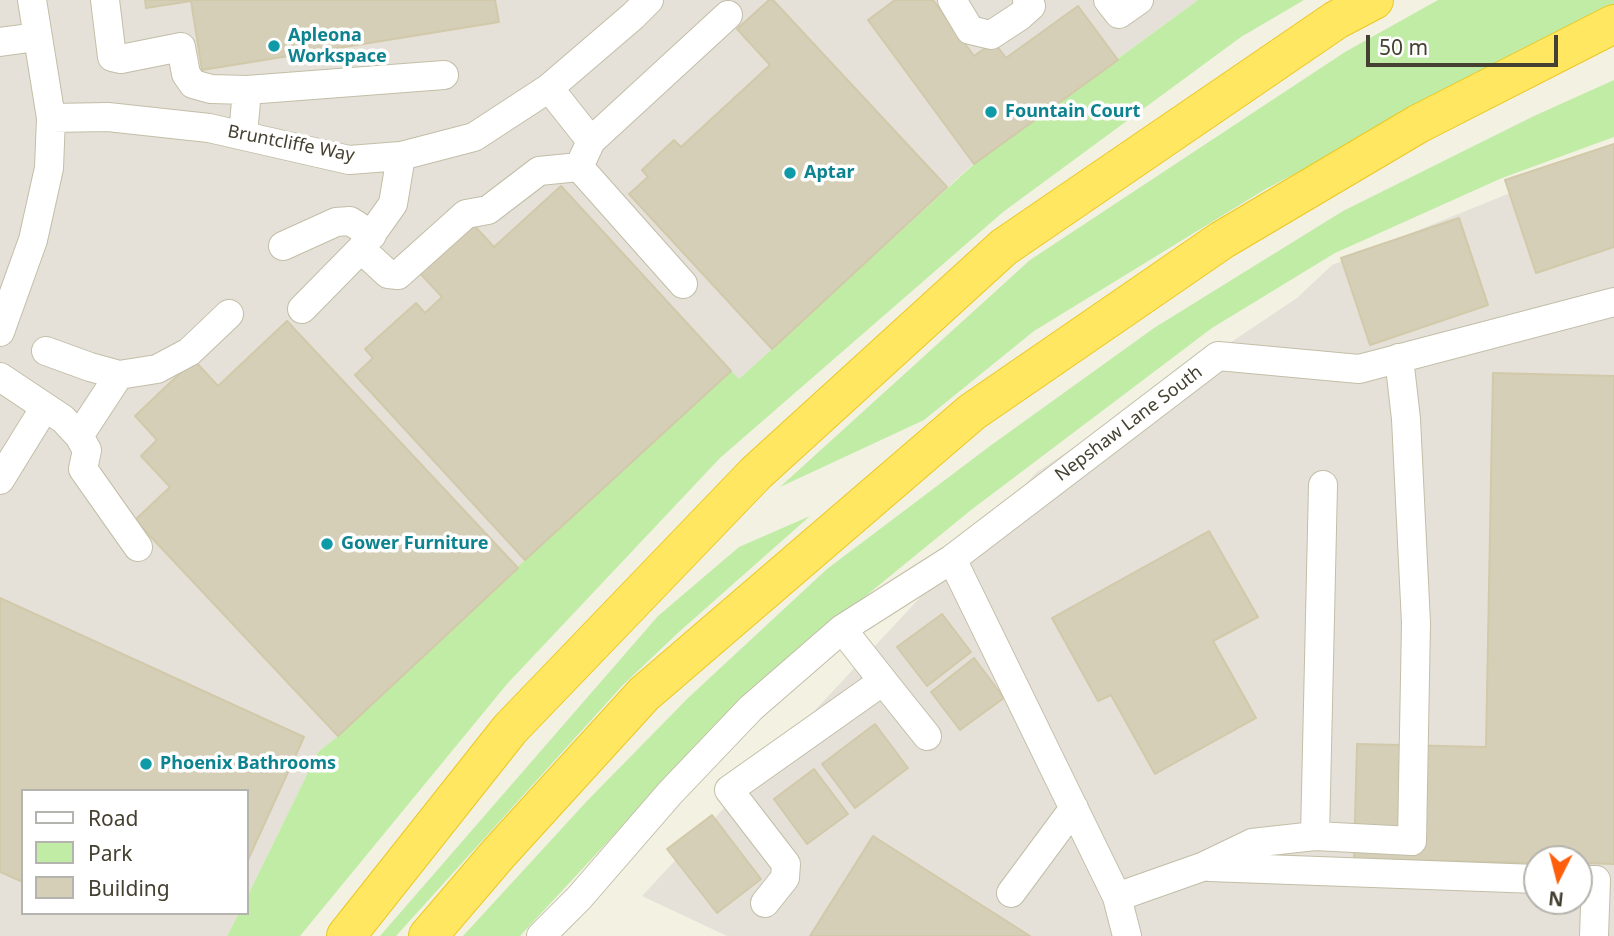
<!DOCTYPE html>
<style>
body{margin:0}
#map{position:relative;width:1614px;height:936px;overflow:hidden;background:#f3f1e2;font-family:"Noto Sans",sans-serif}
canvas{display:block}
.legend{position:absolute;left:21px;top:789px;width:228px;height:126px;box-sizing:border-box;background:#fff;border:2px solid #b5b3ad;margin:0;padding:9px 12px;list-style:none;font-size:21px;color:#454132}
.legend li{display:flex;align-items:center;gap:14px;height:35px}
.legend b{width:35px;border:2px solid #b5b3ad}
.north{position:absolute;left:1523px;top:845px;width:70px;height:70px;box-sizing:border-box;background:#fff;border:2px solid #b5b3ad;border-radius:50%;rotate:186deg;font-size:19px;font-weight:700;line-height:28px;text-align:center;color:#454132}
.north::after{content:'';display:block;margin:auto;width:24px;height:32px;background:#ff5e0d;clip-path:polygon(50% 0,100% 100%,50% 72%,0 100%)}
.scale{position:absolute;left:1366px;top:35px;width:192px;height:32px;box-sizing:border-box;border:4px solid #454132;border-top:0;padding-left:9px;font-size:21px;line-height:24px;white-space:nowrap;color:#454132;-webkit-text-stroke:5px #fff;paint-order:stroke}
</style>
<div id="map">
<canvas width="1614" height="936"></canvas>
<ul class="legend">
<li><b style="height:9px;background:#fff"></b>Road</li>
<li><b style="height:19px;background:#c0eca6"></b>Park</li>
<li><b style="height:19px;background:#d5cfb7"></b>Building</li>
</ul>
<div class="north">N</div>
<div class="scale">50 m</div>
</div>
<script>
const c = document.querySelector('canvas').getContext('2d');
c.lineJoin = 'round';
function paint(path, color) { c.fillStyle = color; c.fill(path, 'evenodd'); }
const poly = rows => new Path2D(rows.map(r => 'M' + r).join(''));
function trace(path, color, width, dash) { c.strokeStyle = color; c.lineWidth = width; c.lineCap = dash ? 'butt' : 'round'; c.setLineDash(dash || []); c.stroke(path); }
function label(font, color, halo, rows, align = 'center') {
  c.font = font + ' "Noto Sans",sans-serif'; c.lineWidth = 7; c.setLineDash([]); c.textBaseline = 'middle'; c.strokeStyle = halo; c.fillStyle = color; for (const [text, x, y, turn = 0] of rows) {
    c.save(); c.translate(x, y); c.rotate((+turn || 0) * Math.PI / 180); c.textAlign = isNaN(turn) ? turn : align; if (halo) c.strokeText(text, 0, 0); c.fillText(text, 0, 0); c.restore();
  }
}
paint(poly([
 [0,0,1198,0,973,164,739,379,731,372,525,560,338,736,318,752,247,897,247,791,23,791,23,913,239,913,227,936,0,936],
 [1614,151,1614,936,727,936,642,896,1037,472,1297,298,1332,265],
 [1537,859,1579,859,1579,901,1537,901]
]), '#e5e1d8');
paint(poly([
 [1198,0,1304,0,1241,37,1003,212,720,458,507,684,300,936,227,936,239,913,247,913,247,897,318,752,338,736,525,560,731,371,739,379,974,164],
 [1438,0,1614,0,1614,13,1516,57,1264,190,1034,331,924,420,780,487,1030,260,1345,52],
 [1614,80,1614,137,1502,178,1335,253,1212,328,971,510,742,697,520,936,463,936,587,801,688,698,827,569,990,446,1154,328,1343,211,1534,116],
 [810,516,680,631,622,686,396,936,380,936,658,616,739,547]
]), '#c0eca6');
const building = poly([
 [145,0,495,0,499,22,202,70,191,1,146,8,145,0],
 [769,0,773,0,947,187,772,349,629,194,648,177,642,170,674,140,681,147,770,65,737,29,769,0],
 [895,0,933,0,974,56,994,42,1006,58,1078,6,1118,60,974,164,868,20,895,0],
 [1614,144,1614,247,1536,273,1505,180,1614,144],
 [561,186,731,371,525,560,355,375,373,358,365,349,416,303,425,313,442,297,419,272,472,223,494,247,561,186],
 [1459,218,1488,305,1370,345,1341,258,1459,218],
 [287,321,518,568,338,736,135,520,170,487,141,456,157,440,135,416,194,360,218,386,287,321],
 [1493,373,1614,376,1614,864,1579,863,1579,859,1537,859,1537,863,1354,859,1357,744,1486,747,1493,373],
 [1209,531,1258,617,1213,641,1256,718,1155,774,1111,695,1098,701,1052,618,1209,531],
 [0,598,304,737,247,862,247,791,23,791,23,882,0,872,0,598],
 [942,614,971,652,927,686,897,647,942,614],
 [974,658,1004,698,960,730,931,692,974,658],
 [875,724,908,768,855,808,822,764,875,724],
 [814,769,848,814,807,844,774,799,814,769],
 [712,815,761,879,717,913,667,849,712,815],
 [873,836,1030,936,810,936,873,836]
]);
paint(building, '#d5cfb7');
trace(building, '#d1c9a9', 2);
const minor = poly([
 [105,0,112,57,121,59,181,47,186,74,193,84,211,89,247,90],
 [952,0,970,30,991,35,1020,16,1031,6,1027,0],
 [1108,0,1119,14,1139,0],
 [0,42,37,37],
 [549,88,591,141],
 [51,118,108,117,209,128,349,160,401,156,474,137,549,88,633,16,649,0],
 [243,135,247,90,444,75],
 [579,167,683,284],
 [283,246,336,222,350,221,372,235],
 [361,249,388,274,398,275,466,214,488,210,539,171,579,167,591,141,728,15],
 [302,309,361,249,393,204,401,156],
 [0,332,33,240,49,168,51,118,32,0],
 [46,351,90,367,119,375],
 [0,377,63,419,79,436,87,450,83,469,138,547],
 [79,436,119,375,157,369,189,352,229,314],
 [0,480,45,407],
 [952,559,1117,897,1127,936],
 [883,681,927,736],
 [1315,836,1323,485],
 [1209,867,1537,879],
 [1579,880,1596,880,1594,936],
 [1011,893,1074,808],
 [1117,897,1202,867,1252,843,1315,836,1412,841,1416,623,1406,419,1399,358],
 [765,903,785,878,786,864,729,790,883,681,842,629],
 [541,936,579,898,670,793,751,708,842,629,952,559,1218,356,1359,369,1614,302]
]);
const highway = poly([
 [346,936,510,729,756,473,1004,247,1336,20,1374,0],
 [428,936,499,853,644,694,972,412,1222,240,1418,124,1614,24]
]);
trace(minor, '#c2bea7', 30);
trace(highway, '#ecc723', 40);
trace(minor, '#fff', 28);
trace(highway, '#ffe761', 38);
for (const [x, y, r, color] of [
 [274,46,7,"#0f9aa8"],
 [991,112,7,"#0f9aa8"],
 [790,173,7,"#0f9aa8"],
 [327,544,7,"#0f9aa8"],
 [146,764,7,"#0f9aa8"]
]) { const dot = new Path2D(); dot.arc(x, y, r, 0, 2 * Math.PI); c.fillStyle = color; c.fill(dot); trace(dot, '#fff', 2.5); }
label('bold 18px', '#0d838f', '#fff', [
 ["Apleona",288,36],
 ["Workspace",288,57],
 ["Fountain Court",1005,112],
 ["Aptar",804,173],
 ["Gower Furniture",341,544],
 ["Phoenix Bathrooms",160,764]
], 'left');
label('18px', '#454132', '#fff', [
 ["Bruntcliffe Way",291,144,11],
 ["Nepshaw Lane South",1129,424,-37]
]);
</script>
